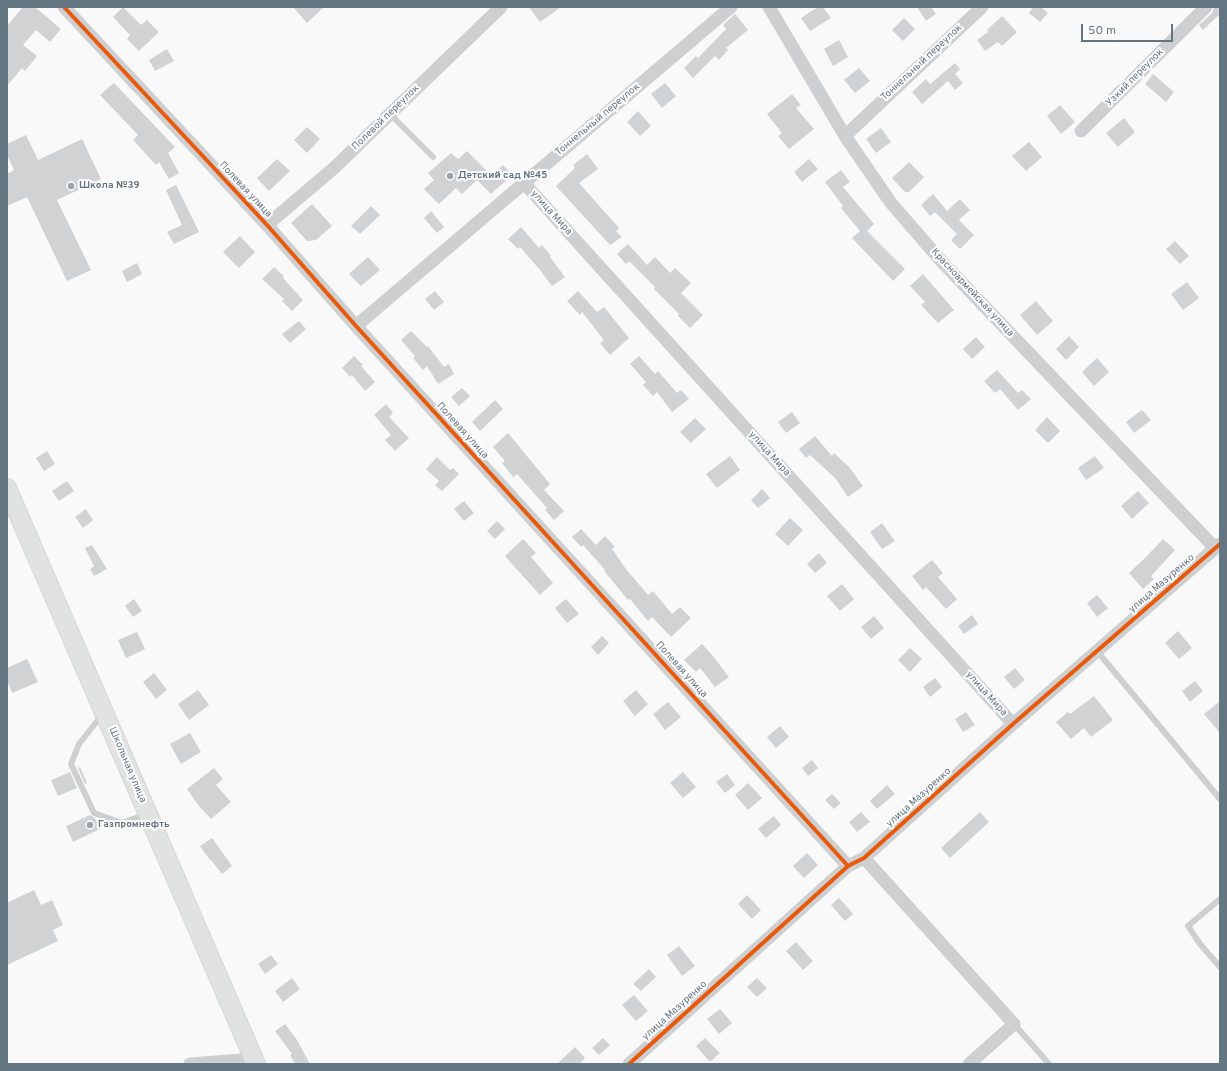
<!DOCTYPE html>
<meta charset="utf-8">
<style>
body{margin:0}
#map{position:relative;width:1227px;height:1071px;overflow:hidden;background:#f9f9f9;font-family:Overpass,sans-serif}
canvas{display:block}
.frame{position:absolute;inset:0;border:8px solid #657683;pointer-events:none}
.scale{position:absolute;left:1081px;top:24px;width:92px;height:18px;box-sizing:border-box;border:2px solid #657683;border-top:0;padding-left:5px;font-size:12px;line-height:14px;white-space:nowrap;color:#657683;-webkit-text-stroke:3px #fff;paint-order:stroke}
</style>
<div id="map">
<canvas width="1227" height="1071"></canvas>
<div class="frame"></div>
<div class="scale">50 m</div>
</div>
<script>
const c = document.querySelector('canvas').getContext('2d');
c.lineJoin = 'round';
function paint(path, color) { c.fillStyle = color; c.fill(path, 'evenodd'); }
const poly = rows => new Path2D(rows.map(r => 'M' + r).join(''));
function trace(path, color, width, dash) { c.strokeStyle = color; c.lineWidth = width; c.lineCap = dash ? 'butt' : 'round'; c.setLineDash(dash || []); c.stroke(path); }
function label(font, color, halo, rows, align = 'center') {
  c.font = font + ' Overpass,sans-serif'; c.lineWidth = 4; c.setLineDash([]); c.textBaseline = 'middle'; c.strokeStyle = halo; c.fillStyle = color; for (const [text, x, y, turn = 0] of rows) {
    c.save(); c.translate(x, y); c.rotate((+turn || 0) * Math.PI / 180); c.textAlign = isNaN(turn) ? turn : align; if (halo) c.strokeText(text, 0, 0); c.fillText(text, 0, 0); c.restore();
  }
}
paint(poly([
 [23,7,35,7,61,29,50,42,36,30,23,45,37,56,25,71,22,68,7,86,7,26],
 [123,7,141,25,147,20,159,32,139,51,127,39,130,35,113,17],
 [293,7,324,7,307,23],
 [529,7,561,7,540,22],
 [818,7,823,7,831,18,810,31,801,18],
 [917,7,931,7,936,14,926,21],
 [1033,7,1041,7,1048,13,1040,22,1029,13],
 [1214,7,1220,7,1220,14,1203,30,1199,25,1212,13],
 [735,14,748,30,726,48,728,50,719,60,715,56,693,78,684,68,696,56,698,58,726,29,723,25],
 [1002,16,1017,32,1002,46,998,42,985,51,977,40,988,32,987,30],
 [904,18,915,29,903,41,892,30],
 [839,40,848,57,833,66,824,49],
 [167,49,174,61,155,71,149,60],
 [955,63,960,69,955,74,963,83,955,90,948,81,922,104,912,92,926,79,930,84],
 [859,68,870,81,855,93,844,80],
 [1153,74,1174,92,1166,102,1145,84],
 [114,83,175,147,168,153,179,173,169,179,159,162,156,165,133,140,138,135,100,95],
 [665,83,676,96,662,108,651,94],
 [792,94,801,105,796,108,814,129,789,149,778,136,782,133,767,114],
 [1060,105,1075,122,1061,134,1047,116],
 [638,111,651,126,640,136,627,122],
 [1124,118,1135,132,1118,147,1106,133],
 [307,127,320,139,307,153,294,140],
 [881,128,891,142,876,153,866,139],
 [26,135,38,160,82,139,101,179,57,200,91,270,67,281,27,197,7,206,7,174,14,170,7,155,7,144],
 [1029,142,1042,157,1026,171,1012,156],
 [467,151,491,175,503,165,512,175,491,194,477,180,462,194,456,188,439,204,424,189,434,180,428,173,451,153,458,159],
 [587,154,598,169,579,183,619,228,616,231,622,237,610,245,556,186,575,168,573,165],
 [277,159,290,171,269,191,257,178],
 [809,159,818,169,802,182,794,172],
 [909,162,924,177,909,192,905,192,892,178],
 [841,170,850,182,843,187,874,224,867,231,905,269,893,281,852,238,860,231,841,208,843,206,825,182],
 [176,185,199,232,174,244,167,232,182,225,166,190],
 [933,194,947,211,960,199,970,210,959,220,974,235,960,249,951,240,957,234,935,212,930,216,921,205],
 [312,204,332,226,316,240,307,241,291,223],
 [371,206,380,215,360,234,351,226],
 [431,211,444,227,437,233,424,218],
 [521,227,539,248,542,245,551,256,550,257,565,277,552,286,540,270,520,247,518,249,508,239],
 [240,236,255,252,239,268,223,252],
 [1175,241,1189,256,1180,264,1166,249],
 [628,244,647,265,655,257,670,273,675,268,691,283,681,293,703,315,690,328,678,316,679,314,654,289,655,287,629,261,626,264,617,254],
 [368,257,380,270,361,286,349,274],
 [137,263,142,274,127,282,122,271],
 [274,267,284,276,283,278,303,300,292,311,282,301,284,299,262,279],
 [923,274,954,310,938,323,921,305,925,302,910,286],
 [1187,282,1199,298,1183,310,1171,294],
 [435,291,444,302,434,310,425,299],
 [578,291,597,312,604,307,629,338,610,355,600,343,604,340,582,312,580,315,567,301],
 [1036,301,1053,321,1037,335,1020,315],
 [299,321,306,329,290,343,282,334],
 [411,331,427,347,428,346,444,367,449,364,454,374,438,384,427,366,423,370,413,358,415,356,401,340],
 [1069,336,1079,347,1066,360,1056,349],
 [976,337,985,347,972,359,963,349],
 [354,356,363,365,361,366,375,382,365,391,352,375,350,377,342,368],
 [639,356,655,374,658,371,677,393,681,390,689,399,672,412,657,392,653,396,643,385,646,382,630,364],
 [1097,358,1109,372,1094,386,1082,372],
 [997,370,1018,393,1022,390,1031,399,1018,410,1000,389,995,393,984,381],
 [462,388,470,396,459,406,451,397],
 [495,400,503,409,480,431,472,422],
 [386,404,393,413,389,417,409,438,395,451,385,440,391,435,374,415],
 [1142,410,1151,420,1134,433,1126,422],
 [792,412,800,423,786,433,778,422],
 [1047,417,1060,431,1048,443,1035,430],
 [695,418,706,429,691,443,680,432],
 [508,433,550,484,544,490,564,511,554,520,545,510,547,508,517,474,513,477,502,463,505,461,493,447],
 [815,436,832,456,834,453,849,467,863,486,848,497,835,478,810,455,806,458,799,449],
 [47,451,55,464,44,471,36,458],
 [730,456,740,470,717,488,706,474],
 [1095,456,1104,468,1086,480,1078,468],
 [437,457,450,470,453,468,459,474,442,491,435,485,439,481,426,469],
 [67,481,74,491,59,501,52,491],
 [762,489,770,498,758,508,751,500],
 [1138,491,1149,503,1132,519,1121,506],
 [464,501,474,513,464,521,454,509],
 [86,509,93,520,83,528,75,517],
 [790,518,803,530,788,546,775,534],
 [497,521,505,529,495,539,487,531],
 [882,523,895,541,882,549,870,532],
 [581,529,596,545,605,536,615,547,612,549,626,569,648,595,653,591,672,614,680,607,691,618,671,637,652,617,648,621,630,599,628,600,610,578,604,571,605,570,583,545,581,547,572,537],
 [523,539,536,553,531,557,553,583,540,595,505,556],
 [1163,539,1175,550,1151,576,1154,579,1143,589,1129,573,1145,558],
 [92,545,107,569,94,576,90,569,94,566,85,548],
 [819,553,827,563,815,573,807,564],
 [932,560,943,573,938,577,957,599,946,609,926,587,923,590,912,576],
 [842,584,854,599,840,611,827,596],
 [1097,595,1108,608,1097,617,1087,603],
 [134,599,142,611,133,617,125,606],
 [566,599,579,614,567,623,555,608],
 [972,615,978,624,964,634,958,626],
 [874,616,884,628,871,639,861,627],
 [1178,631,1192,648,1179,659,1165,643],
 [137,632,145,649,126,658,118,640],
 [602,636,609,643,598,655,591,647],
 [702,644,713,656,729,677,715,687,700,668,696,672,684,660],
 [910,648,922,659,910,672,898,660],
 [27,659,38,682,12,693,7,680,7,668],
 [1015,668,1025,680,1014,689,1004,677],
 [154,673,167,690,156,699,143,682],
 [935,678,942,687,930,697,923,687],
 [1195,681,1203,691,1190,702,1182,691],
 [198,690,209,705,189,720,178,704],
 [636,690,648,704,635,716,623,701],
 [1094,696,1113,720,1091,737,1084,728,1071,739,1056,722,1068,712,1070,714],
 [1220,701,1220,733,1204,714],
 [668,702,681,717,665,730,653,714],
 [966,712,975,725,963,732,955,719],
 [780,726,789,737,776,748,767,737],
 [190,733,201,752,181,764,170,744],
 [812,760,818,768,808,776,802,768],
 [80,767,87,783,85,784,78,768],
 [214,768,223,779,216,785,231,802,211,819,199,806,187,789],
 [70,772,77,788,58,796,51,780],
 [683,772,696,787,683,798,670,783],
 [727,774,735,785,725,793,716,782],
 [748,783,762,798,748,810,735,795],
 [887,785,895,794,877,809,870,801],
 [832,794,841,803,834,809,825,800],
 [861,812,870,822,857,832,849,822],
 [980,812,989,822,950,858,941,848],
 [90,815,95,818,100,829,73,842,66,826],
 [774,816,781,825,766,838,758,829],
 [212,838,232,866,222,874,211,860,210,860,200,846],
 [807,853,818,865,804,878,793,866],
 [34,890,41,905,52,900,63,925,53,930,58,941,7,965,7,903],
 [747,895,761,910,752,919,738,904],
 [839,898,853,914,845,921,831,905],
 [796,942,813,961,803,970,786,951],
 [679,946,695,966,682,976,667,955],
 [271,955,278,964,265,974,258,964],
 [649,969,656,977,641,991,633,984],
 [292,978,300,989,283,1002,275,991],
 [757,978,767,988,757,997,747,987],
 [634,995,648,1011,636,1021,622,1005],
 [720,1009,732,1023,719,1034,707,1019],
 [285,1024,297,1040,310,1064,295,1064,290,1055,292,1054,275,1031],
 [603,1038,610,1045,599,1055,592,1048],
 [705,1038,720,1053,710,1062,696,1046],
 [575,1047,585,1058,579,1064,557,1064]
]), '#d0d2d3');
const secondary = poly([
 [7,488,256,1064]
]);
trace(secondary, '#d5d6d7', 20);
trace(poly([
 [391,115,433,157],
 [1097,651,1220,799],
 [102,715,79,744,71,764,94,813,122,823,147,814],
 [1220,899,1188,926,1200,944,1220,967],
 [1014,1024,1049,1064]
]), '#cecfd0', 6);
trace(poly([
 [64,7,267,225,356,326,848,866],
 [769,7,845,136,891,203,943,263,1215,548],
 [1081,131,1206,7],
 [845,136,982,7],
 [524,183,1013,724],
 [267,225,334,168,501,7],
 [356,326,731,7],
 [864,858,1014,1024,969,1064],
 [190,1064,254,1059],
 [629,1064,848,866,864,858,1013,724,1220,544]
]), '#cecfd0', 13);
trace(secondary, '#e1e2e2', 18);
trace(poly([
 [64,7,267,225,356,326,848,866],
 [629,1064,848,866,864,858,1013,724,1220,544]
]), '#e8590c', 4);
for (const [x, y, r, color] of [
 [450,176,4,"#99a4ac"],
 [71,186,4,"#99a4ac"],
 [90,825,4,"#99a4ac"]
]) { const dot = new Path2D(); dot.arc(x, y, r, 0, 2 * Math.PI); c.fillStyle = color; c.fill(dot); trace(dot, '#fff', 1.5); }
label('10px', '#657683', '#fff', [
 ["Тоннельный переулок",922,63,-43],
 ["Узкий переулок",1135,78,-45],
 ["Полевой переулок",386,118,-44],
 ["Тоннельный переулок",598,120,-40],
 ["Полевая улица",245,190,47],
 ["улица Мира",551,213,48],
 ["Красноармейская улица",972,293,47],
 ["Полевая улица",462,431,48],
 ["улица Мира",769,454,48],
 ["улица Мазуренко",1162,584,-41],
 ["Полевая улица",681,670,48],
 ["улица Мира",986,694,48],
 ["Школьная улица",127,765,67],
 ["улица Мазуренко",919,798,-42],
 ["улица Мазуренко",675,1011,-42]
]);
label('bold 10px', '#657683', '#fff', [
 ["Детский сад №45",458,176],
 ["Школа №39",79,186],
 ["Газпромнефть",98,825]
], 'left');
</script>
